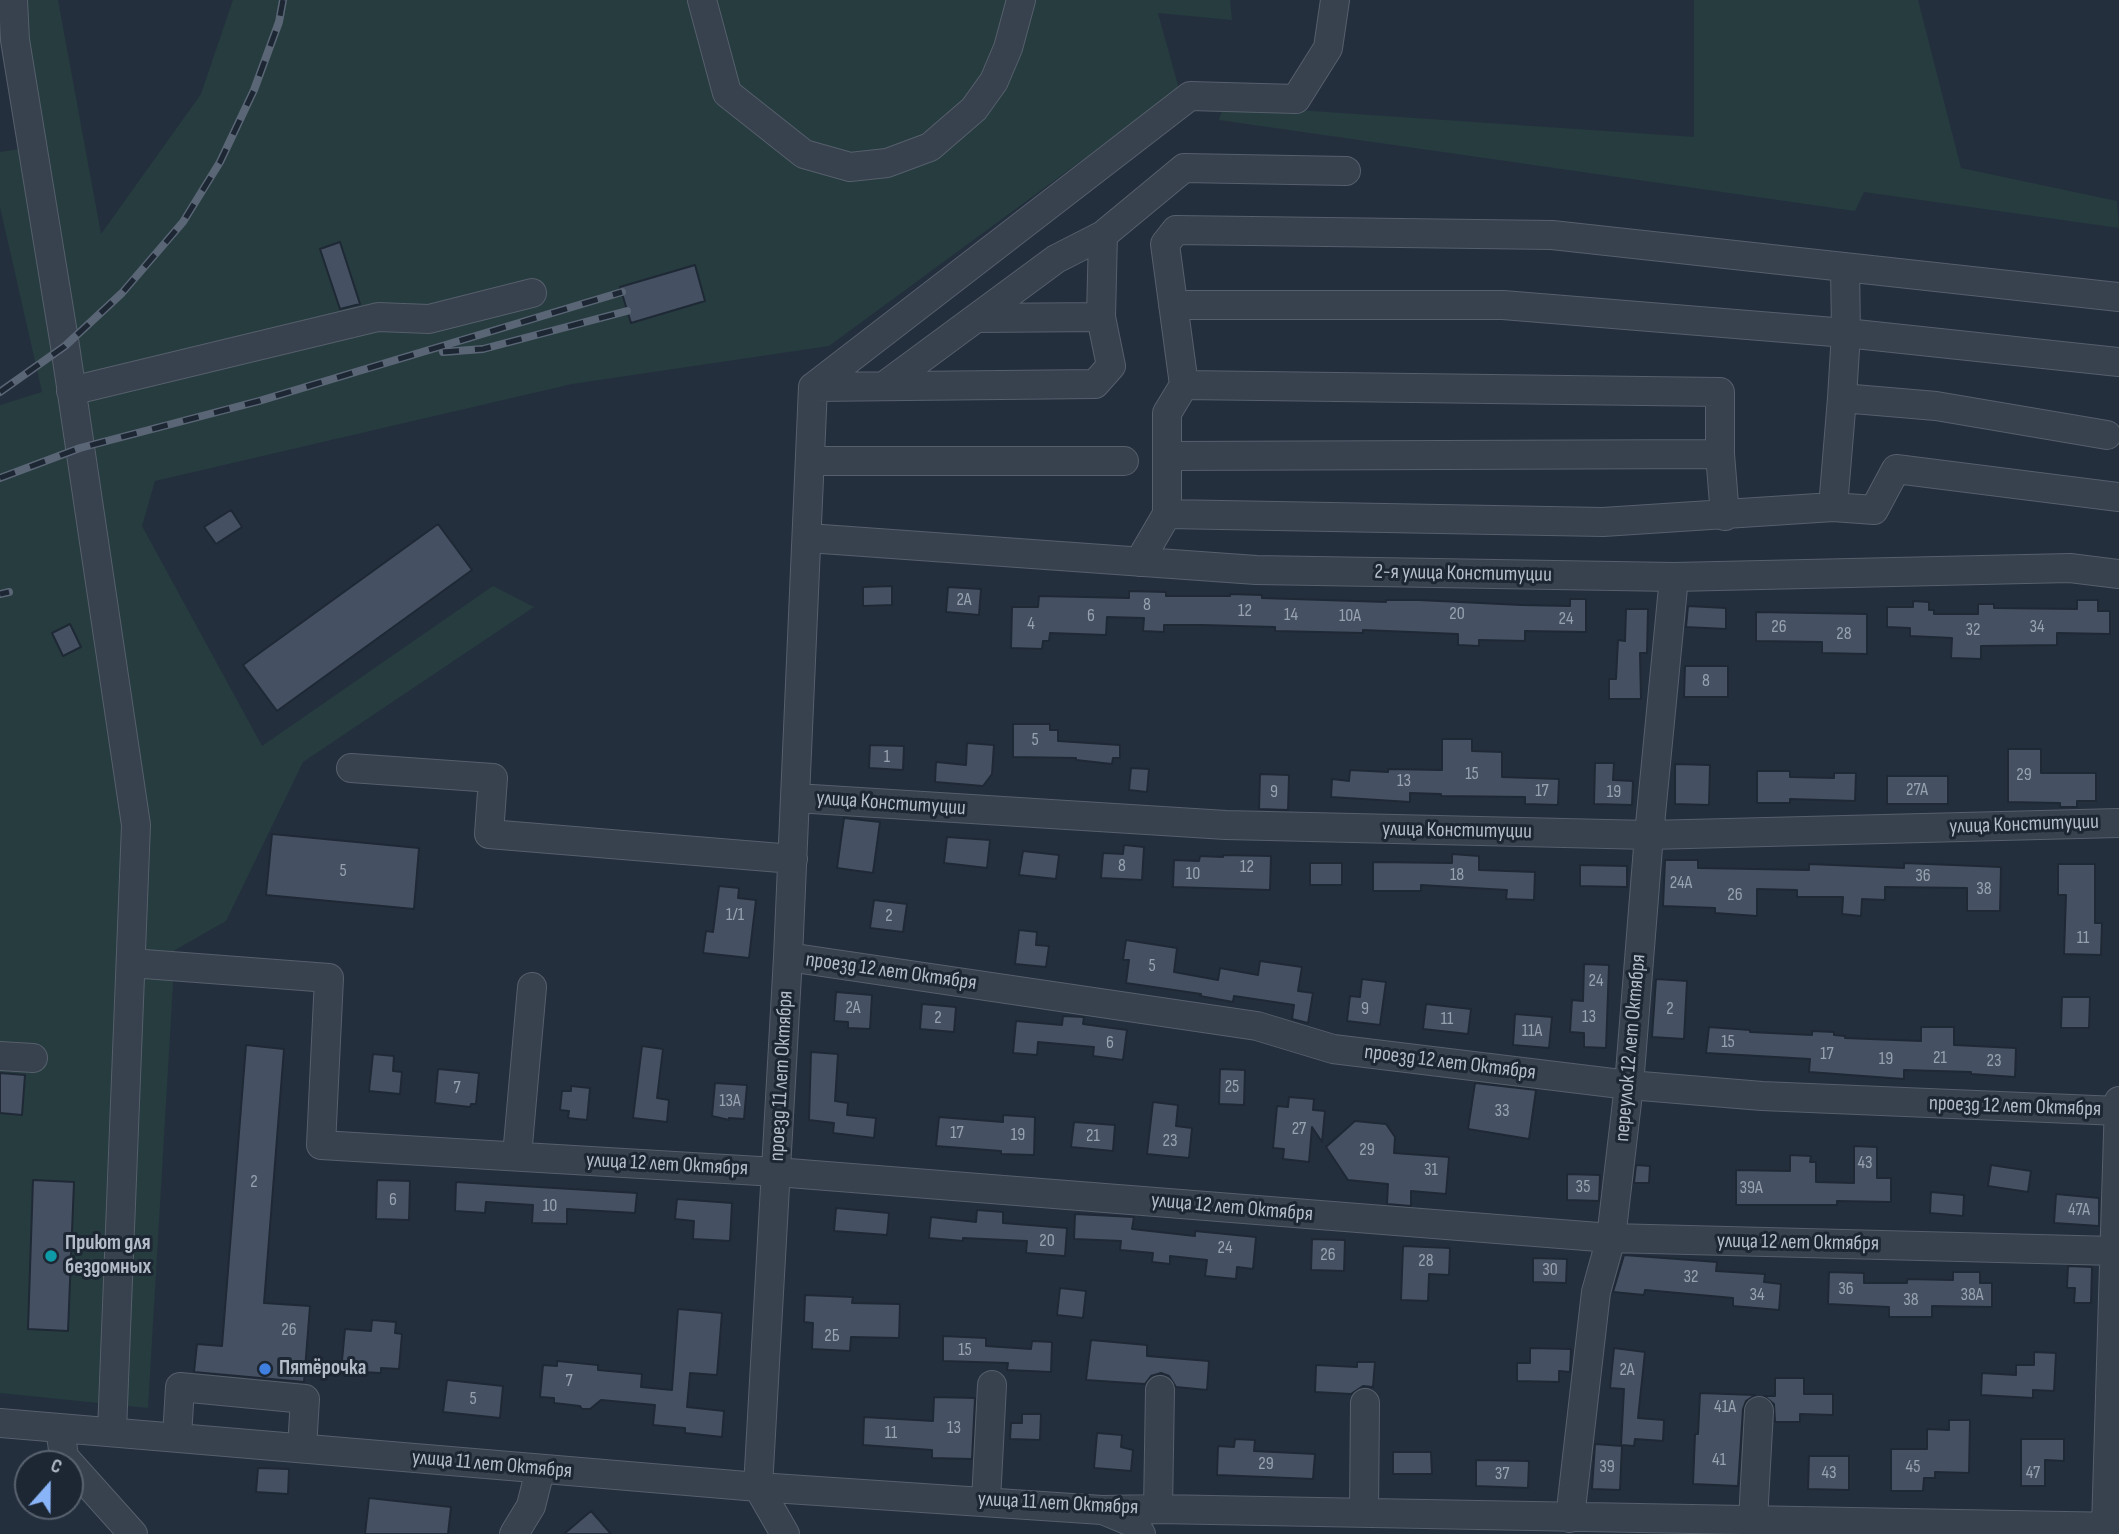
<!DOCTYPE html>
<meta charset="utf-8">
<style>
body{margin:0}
#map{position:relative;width:2119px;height:1534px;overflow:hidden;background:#242f3e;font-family:"Sofia Sans Condensed",sans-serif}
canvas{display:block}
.north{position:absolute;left:14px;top:1450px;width:70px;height:70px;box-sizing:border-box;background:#1d2633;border:2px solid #59626f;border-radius:50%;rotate:21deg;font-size:19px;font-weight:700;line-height:28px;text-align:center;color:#b4bcc9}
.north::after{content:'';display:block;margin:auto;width:24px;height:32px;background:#8ab4f8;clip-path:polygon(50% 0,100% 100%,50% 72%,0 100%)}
</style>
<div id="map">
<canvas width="2119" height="1534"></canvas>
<div class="north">С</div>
</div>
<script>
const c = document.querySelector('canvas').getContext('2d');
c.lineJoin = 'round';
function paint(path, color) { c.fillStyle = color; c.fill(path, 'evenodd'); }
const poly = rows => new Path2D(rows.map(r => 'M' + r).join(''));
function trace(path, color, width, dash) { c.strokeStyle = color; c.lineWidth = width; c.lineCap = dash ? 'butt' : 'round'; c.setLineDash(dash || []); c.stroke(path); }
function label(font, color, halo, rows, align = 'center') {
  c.font = font + ' "Sofia Sans Condensed",sans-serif'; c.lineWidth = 6; c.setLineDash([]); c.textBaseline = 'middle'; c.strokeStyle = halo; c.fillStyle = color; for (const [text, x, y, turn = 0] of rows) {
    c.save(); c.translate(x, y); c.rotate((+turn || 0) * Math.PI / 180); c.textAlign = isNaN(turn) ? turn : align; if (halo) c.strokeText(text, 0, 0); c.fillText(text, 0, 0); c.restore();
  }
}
paint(poly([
 [21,0,58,0,101,234,201,94,233,0,1230,0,1232,20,1158,13,1179,89,829,346,572,384,155,481,142,526,262,746,493,586,534,607,303,762,226,921,175,950,148,1408,0,1393,0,405,42,392,0,207,0,152,45,145],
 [1694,0,1918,0,1961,168,2117,201,2119,228,1864,192,1855,211,1219,120,1224,105,1694,137]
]), '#263c3f');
const building = poly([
 [340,242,360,304,340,309,320,249,340,242],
 [695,265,705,301,631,323,620,287,695,265],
 [231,510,242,527,216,544,204,527,231,510],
 [438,524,472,570,277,711,243,665,438,524],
 [892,586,892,605,863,606,863,587,892,586],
 [948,587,981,589,979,615,946,612,948,587],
 [1129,591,1166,592,1166,596,1230,596,1230,594,1262,595,1262,598,1386,602,1386,600,1419,600,1521,605,1570,606,1570,599,1586,599,1586,632,1525,631,1525,641,1479,640,1479,646,1458,645,1458,634,1363,630,1363,633,1275,631,1275,627,1202,625,1164,625,1164,632,1143,631,1144,618,1107,617,1106,635,1050,633,1049,641,1043,641,1042,649,1011,648,1012,607,1038,607,1039,596,1129,598,1129,591],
 [2077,600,2098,600,2098,611,2110,611,2110,634,2057,633,2057,645,1981,646,1981,659,1951,658,1952,638,1910,636,1910,628,1887,627,1887,607,1913,607,1913,601,1929,602,1929,610,1934,610,1934,614,1978,614,1978,604,1994,604,1994,608,2077,609,2077,600],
 [1688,606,1726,608,1726,629,1686,627,1688,606],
 [1626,609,1648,609,1647,653,1640,653,1641,699,1609,699,1609,679,1616,679,1618,640,1625,641,1626,609],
 [1756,612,1867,614,1867,654,1822,653,1822,642,1756,641,1756,612],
 [70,624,81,647,63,656,52,633,70,624],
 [1685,666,1728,666,1728,697,1684,697,1685,666],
 [1013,724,1050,724,1050,730,1058,730,1058,741,1120,745,1120,758,1113,758,1112,764,1076,760,1076,758,1013,757,1013,724],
 [1442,739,1472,739,1472,751,1502,752,1502,777,1559,779,1558,805,1525,804,1525,797,1441,796,1441,794,1410,793,1410,802,1331,797,1332,779,1349,781,1350,770,1388,772,1388,769,1442,770,1442,739],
 [967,743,994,745,992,774,983,786,935,782,936,762,966,765,967,743],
 [870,745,904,746,903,770,869,768,870,745],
 [2008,749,2041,749,2041,773,2096,773,2096,801,2077,801,2077,807,2060,807,2060,803,2008,802,2008,749],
 [1595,763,1614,763,1613,780,1633,781,1632,805,1594,804,1595,763],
 [1675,764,1710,765,1709,805,1675,804,1675,764],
 [1131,768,1149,769,1147,792,1129,790,1131,768],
 [1757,771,1790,771,1790,777,1834,778,1834,773,1856,773,1855,801,1790,799,1790,803,1757,803,1757,771],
 [1260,774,1289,775,1288,810,1259,809,1260,774],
 [1887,776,1948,776,1948,804,1887,804,1887,776],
 [844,818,880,822,873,873,837,868,844,818],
 [272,834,419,848,414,909,266,895,272,834],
 [947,837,990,840,987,868,944,863,947,837],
 [1124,845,1144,847,1142,880,1101,878,1103,853,1123,854,1124,845],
 [1023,851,1059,855,1056,879,1019,875,1023,851],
 [1452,854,1479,856,1479,870,1535,872,1534,900,1506,899,1507,890,1421,885,1421,891,1373,891,1373,862,1452,863,1452,854],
 [1223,855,1271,856,1270,890,1173,887,1174,860,1199,861,1200,856,1223,857,1223,855],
 [1665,860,1698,860,1698,868,1809,870,1809,864,1904,868,1904,863,2001,867,2000,911,1967,911,1967,888,1885,887,1885,900,1862,899,1861,916,1842,914,1843,897,1797,897,1797,890,1757,889,1757,916,1715,913,1715,908,1663,906,1665,860],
 [1310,863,1342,863,1342,885,1310,885,1310,863],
 [2058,864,2095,864,2095,923,2102,923,2101,955,2064,954,2066,895,2058,895,2058,864],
 [1580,865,1627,866,1627,887,1580,886,1580,865],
 [719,886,739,888,738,898,756,900,749,958,703,953,706,931,713,932,719,886],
 [874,900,907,904,903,932,870,928,874,900],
 [1019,930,1037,932,1036,945,1049,946,1046,967,1015,964,1019,930],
 [1126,940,1177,948,1174,972,1218,980,1220,968,1258,975,1260,961,1302,967,1298,991,1313,993,1308,1023,1292,1019,1294,1005,1234,996,1233,1002,1200,996,1201,994,1126,983,1129,960,1123,960,1126,940],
 [1584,964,1609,965,1606,1048,1584,1047,1584,1033,1570,1032,1572,1000,1583,1001,1584,964],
 [1362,979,1386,982,1380,1025,1347,1021,1350,996,1360,997,1362,979],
 [1656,979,1687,981,1684,1039,1652,1037,1656,979],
 [836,992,872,995,870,1029,848,1028,848,1022,834,1021,836,992],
 [2062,997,2090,997,2089,1028,2061,1028,2062,997],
 [922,1004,956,1007,954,1032,920,1029,922,1004],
 [1426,1004,1471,1009,1468,1034,1423,1029,1426,1004],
 [1515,1014,1552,1017,1549,1048,1513,1045,1515,1014],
 [1063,1016,1084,1017,1083,1024,1127,1030,1123,1060,1093,1056,1094,1047,1038,1042,1037,1055,1013,1053,1016,1021,1062,1025,1063,1016],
 [1709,1027,1750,1030,1750,1032,1812,1035,1812,1031,1834,1032,1834,1035,1845,1036,1845,1038,1921,1041,1921,1027,1954,1027,1954,1045,2016,1048,2015,1077,1971,1074,1971,1072,1904,1070,1904,1079,1809,1072,1810,1059,1706,1053,1709,1027],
 [246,1045,284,1049,264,1303,310,1306,304,1382,194,1372,197,1344,222,1346,246,1045],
 [642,1046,663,1049,657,1098,669,1100,667,1122,633,1118,642,1046],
 [811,1052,838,1054,835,1101,848,1103,847,1115,876,1118,874,1138,833,1133,834,1123,809,1120,811,1052],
 [373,1054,394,1056,393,1071,402,1072,400,1094,369,1091,373,1054],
 [438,1069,479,1073,476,1104,471,1104,470,1107,435,1103,438,1069],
 [1220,1069,1245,1070,1244,1105,1219,1104,1220,1069],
 [0,1073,25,1075,22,1115,0,1113,0,1073],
 [715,1083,747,1085,744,1119,729,1118,729,1120,712,1116,715,1083],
 [1475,1083,1536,1090,1529,1139,1468,1129,1475,1083],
 [571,1086,590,1088,587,1120,568,1118,569,1111,560,1110,562,1091,571,1091,571,1086],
 [1289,1097,1314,1099,1313,1110,1325,1111,1322,1142,1312,1127,1309,1162,1283,1159,1284,1149,1273,1148,1277,1106,1288,1107,1289,1097],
 [1153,1102,1178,1105,1176,1126,1192,1128,1189,1158,1147,1154,1153,1102],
 [1003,1115,1035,1117,1034,1155,1001,1154,1001,1151,936,1146,939,1117,1003,1122,1003,1115],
 [1355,1121,1386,1124,1395,1137,1394,1153,1449,1157,1446,1194,1411,1191,1411,1206,1387,1204,1388,1184,1348,1180,1326,1147,1355,1121],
 [1074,1122,1115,1125,1113,1151,1071,1147,1074,1122],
 [1854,1146,1877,1147,1877,1178,1891,1178,1891,1202,1837,1201,1837,1205,1736,1205,1736,1170,1790,1171,1790,1155,1811,1156,1810,1162,1816,1162,1816,1182,1854,1183,1854,1146],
 [1636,1165,1650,1166,1649,1183,1634,1183,1636,1165],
 [1991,1165,2031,1171,2028,1192,1988,1186,1991,1165],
 [1567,1174,1600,1175,1599,1201,1567,1200,1567,1174],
 [33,1180,74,1182,68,1331,28,1329,33,1180],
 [377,1180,410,1181,409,1220,376,1219,377,1180],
 [456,1182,637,1193,635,1213,567,1209,567,1224,532,1223,533,1205,486,1202,485,1213,455,1211,456,1182],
 [1931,1192,1964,1195,1963,1216,1930,1213,1931,1192],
 [2056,1194,2099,1198,2099,1226,2054,1223,2056,1194],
 [677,1199,732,1203,730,1241,693,1239,694,1221,675,1219,677,1199],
 [836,1208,889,1213,887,1235,834,1231,836,1208],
 [977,1210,1003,1212,1003,1223,1067,1228,1065,1256,1026,1253,1027,1241,963,1238,963,1241,929,1238,931,1217,976,1222,977,1210],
 [1075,1214,1134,1217,1132,1229,1195,1236,1195,1231,1256,1237,1253,1269,1237,1267,1236,1279,1205,1276,1207,1260,1170,1256,1170,1264,1152,1262,1153,1253,1120,1250,1121,1241,1074,1239,1075,1214],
 [1312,1239,1345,1240,1344,1271,1311,1270,1312,1239],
 [1403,1246,1450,1248,1449,1275,1429,1274,1428,1301,1401,1300,1403,1246],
 [1624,1255,1717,1262,1716,1271,1765,1274,1764,1282,1781,1284,1779,1310,1733,1306,1733,1298,1645,1290,1644,1295,1613,1292,1624,1255],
 [1533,1258,1567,1259,1566,1283,1533,1282,1533,1258],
 [2068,1266,2092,1267,2091,1303,2074,1303,2075,1288,2067,1288,2068,1266],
 [1829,1272,1864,1273,1864,1283,1907,1283,1907,1279,1953,1280,1953,1272,1980,1272,1980,1283,1992,1283,1992,1307,1932,1306,1932,1317,1889,1317,1889,1307,1828,1304,1829,1272],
 [1060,1288,1086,1291,1083,1318,1057,1315,1060,1288],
 [805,1295,853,1297,852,1303,900,1304,899,1338,851,1337,850,1351,812,1349,813,1323,804,1322,805,1295],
 [678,1309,722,1313,717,1375,690,1373,687,1407,724,1411,722,1437,685,1433,685,1428,653,1425,655,1405,601,1400,590,1409,582,1409,580,1406,554,1403,554,1398,540,1397,543,1365,557,1366,557,1361,598,1365,598,1370,642,1374,641,1387,672,1390,678,1309],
 [372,1320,396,1322,395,1333,402,1334,399,1369,381,1368,381,1373,341,1371,345,1329,371,1331,372,1320],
 [943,1336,986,1338,986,1346,1031,1349,1032,1341,1052,1342,1051,1372,1007,1370,1008,1363,943,1361,943,1336],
 [1091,1340,1147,1345,1147,1356,1209,1361,1207,1390,1176,1387,1169,1376,1161,1373,1151,1376,1145,1384,1086,1380,1091,1340],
 [1530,1348,1571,1349,1570,1372,1559,1371,1559,1382,1517,1381,1517,1363,1530,1363,1530,1348],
 [1614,1348,1645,1352,1638,1418,1664,1420,1663,1441,1635,1439,1634,1446,1621,1445,1624,1389,1610,1388,1614,1348],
 [2034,1352,2056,1353,2054,1391,2033,1390,2033,1398,1981,1395,1982,1373,2016,1375,2016,1365,2034,1365,2034,1352],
 [1357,1362,1375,1362,1373,1387,1363,1386,1351,1394,1315,1392,1316,1365,1357,1367,1357,1362],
 [1775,1378,1804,1378,1804,1394,1833,1394,1833,1415,1800,1414,1800,1422,1775,1422,1774,1404,1764,1396,1775,1396,1775,1378],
 [447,1380,503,1386,500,1418,443,1412,447,1380],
 [1700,1393,1755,1395,1746,1401,1743,1409,1738,1486,1693,1484,1695,1434,1698,1434,1700,1393],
 [934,1397,975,1398,972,1459,932,1458,932,1450,863,1445,864,1417,933,1421,934,1397],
 [1022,1414,1041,1414,1040,1440,1010,1439,1011,1423,1022,1423,1022,1414],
 [1949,1420,1970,1420,1969,1473,1935,1472,1935,1478,1924,1478,1923,1491,1891,1491,1891,1449,1927,1449,1927,1429,1949,1430,1949,1420],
 [1097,1433,1122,1435,1121,1447,1133,1450,1131,1471,1094,1468,1097,1433],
 [1235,1439,1255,1440,1254,1451,1315,1454,1313,1479,1217,1475,1218,1446,1234,1447,1235,1439],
 [2021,1439,2064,1439,2064,1461,2045,1460,2045,1486,2021,1486,2021,1439],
 [1595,1444,1622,1446,1620,1490,1592,1489,1595,1444],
 [1393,1452,1431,1452,1432,1474,1393,1474,1393,1452],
 [1809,1456,1849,1456,1849,1490,1808,1489,1809,1456],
 [1476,1460,1529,1461,1528,1488,1476,1486,1476,1460],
 [258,1468,289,1469,288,1494,256,1492,258,1468],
 [369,1498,451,1507,448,1534,365,1534,369,1498],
 [591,1511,611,1534,564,1534,591,1511]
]);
paint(building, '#455162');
trace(building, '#1f2835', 2);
const minor = poly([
 [13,0,15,40,65,346,136,825,112,1431],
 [702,0,727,93,804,154,850,167,887,163,930,147,974,109,994,81,1008,48,1021,0],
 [1173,305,1503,305,1846,333,2119,362],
 [977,318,1101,317],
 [1184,385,1720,392,1720,454,1725,516],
 [884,386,1056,259,1103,235,1184,168,1346,171],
 [813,387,1095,384,1111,366,1101,317,1103,235],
 [71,391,378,317,429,319,532,293],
 [1842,398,1936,406,2107,435],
 [1167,456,1720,454],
 [810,461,1124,461],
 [1833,507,1842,398,1846,333,1845,267],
 [1167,514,1603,522,1833,507,1874,510,1896,469,2119,497],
 [808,538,1256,570,1674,577,2070,568,2119,574],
 [1139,562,1167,514,1167,413,1184,385,1165,244,1176,230,1552,235,2119,297],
 [351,768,493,778,489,834,793,859],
 [796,798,1226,825,1649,835,2119,823],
 [788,957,1257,1026,1333,1049,1629,1085,1762,1096,2119,1111],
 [131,963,329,978,321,1145,776,1172,1611,1238,2115,1251],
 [0,1056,33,1058],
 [517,1156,532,987],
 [0,1423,758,1487,1102,1510,1158,1509,2119,1527],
 [60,1428,64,1457,133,1534],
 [177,1437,180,1387,305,1399,302,1448],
 [758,1487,788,957,813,387,1190,96,1296,99,1328,48,1335,0],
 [758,1487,785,1534],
 [986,1501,992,1385],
 [1158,1509,1160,1390],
 [1105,1511,1134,1523,1141,1534],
 [1364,1513,1365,1403],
 [1570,1518,1596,1292,1611,1238,1629,1085,1649,835,1674,577],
 [1753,1520,1759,1411],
 [2106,1527,2119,1101],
 [514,1534,531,1506,540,1470]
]);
trace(minor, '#565f6c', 30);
trace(minor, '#38414e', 28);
const rail = poly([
 [443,352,483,349,627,311],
 [0,392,65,346,122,293,183,222,220,162,254,90,279,22,283,0],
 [0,478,80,448,259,401,622,292],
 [0,594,9,592]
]);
trace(rail, '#5a6575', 8);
trace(rail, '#1d2633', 5, [16]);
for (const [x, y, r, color] of [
 [51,1256,7,"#0f9aa8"],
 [265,1369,7,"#3f7fe0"]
]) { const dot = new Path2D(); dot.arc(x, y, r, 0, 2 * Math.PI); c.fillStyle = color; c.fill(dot); trace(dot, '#1d2633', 2.5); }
label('18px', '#98a1af', null, [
 ["2А",964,600],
 ["8",1147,605],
 ["12",1245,611],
 ["20",1457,614],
 ["14",1291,615],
 ["6",1091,616],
 ["10А",1350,616],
 ["24",1566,619],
 ["4",1031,624],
 ["26",1779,627],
 ["34",2037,627],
 ["32",1973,630],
 ["28",1844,634],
 ["8",1706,681],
 ["5",1035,740],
 ["1",887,757],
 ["15",1472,774],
 ["29",2024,775],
 ["13",1404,781],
 ["27А",1917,790],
 ["17",1542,791],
 ["9",1274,792],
 ["19",1614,792],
 ["8",1122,866],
 ["12",1247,867],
 ["5",343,871],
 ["10",1193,874],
 ["18",1457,875],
 ["36",1923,876],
 ["24А",1681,883],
 ["38",1984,889],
 ["26",1735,895],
 ["1/1",735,915],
 ["2",889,916],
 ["11",2083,938],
 ["5",1152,966],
 ["24",1596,981],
 ["2А",853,1008],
 ["9",1365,1009],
 ["2",1670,1009],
 ["13",1589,1017],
 ["2",938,1018],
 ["11",1447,1019],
 ["11А",1532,1031],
 ["15",1728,1042],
 ["6",1110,1043],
 ["17",1827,1054],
 ["21",1940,1058],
 ["19",1886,1059],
 ["23",1994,1061],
 ["25",1232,1087],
 ["7",457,1088],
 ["13А",730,1101],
 ["33",1502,1111],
 ["27",1299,1129],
 ["17",957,1133],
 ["19",1018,1135],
 ["21",1093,1136],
 ["23",1170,1141],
 ["29",1367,1150],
 ["43",1865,1163],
 ["31",1431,1170],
 ["2",254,1182],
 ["35",1583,1187],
 ["39А",1751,1188],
 ["6",393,1200],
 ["10",550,1206],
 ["47А",2079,1210],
 ["20",1047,1241],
 ["24",1225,1248],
 ["26",1328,1255],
 ["28",1426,1261],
 ["30",1550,1270],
 ["32",1691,1277],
 ["36",1846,1289],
 ["34",1757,1295],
 ["38А",1972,1295],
 ["38",1911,1300],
 ["26",289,1330],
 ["2Б",832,1336],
 ["15",965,1350],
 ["2А",1627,1370],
 ["7",569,1381],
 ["5",473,1399],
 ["41А",1725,1407],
 ["13",954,1428],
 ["11",891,1433],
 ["41",1719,1460],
 ["29",1266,1464],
 ["39",1607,1467],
 ["45",1913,1467],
 ["43",1829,1473],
 ["47",2033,1473],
 ["37",1502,1474]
]);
label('21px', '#b4bcc9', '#1d2633', [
 ["2-я улица Конституции",1463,574,1],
 ["улица Конституции",891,804,4],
 ["улица Конституции",2024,825,-2],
 ["улица Конституции",1457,831,1],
 ["проезд 12 лет Октября",891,972,8],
 ["переулок 12 лет Октября",1631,1048,-85],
 ["проезд 12 лет Октября",1450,1063,7],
 ["проезд 11 лет Октября",782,1076,-87],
 ["проезд 12 лет Октября",2015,1107,2],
 ["улица 12 лет Октября",667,1165,3],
 ["улица 12 лет Октября",1232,1208,5],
 ["улица 12 лет Октября",1798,1243,1],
 ["улица 11 лет Октября",492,1465,5],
 ["улица 11 лет Октября",1058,1504,3]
]);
label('bold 21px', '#b4bcc9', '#1d2633', [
 ["Приют для",65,1244],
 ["бездомных",65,1268],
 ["Пятёрочка",279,1369]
], 'left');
</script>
